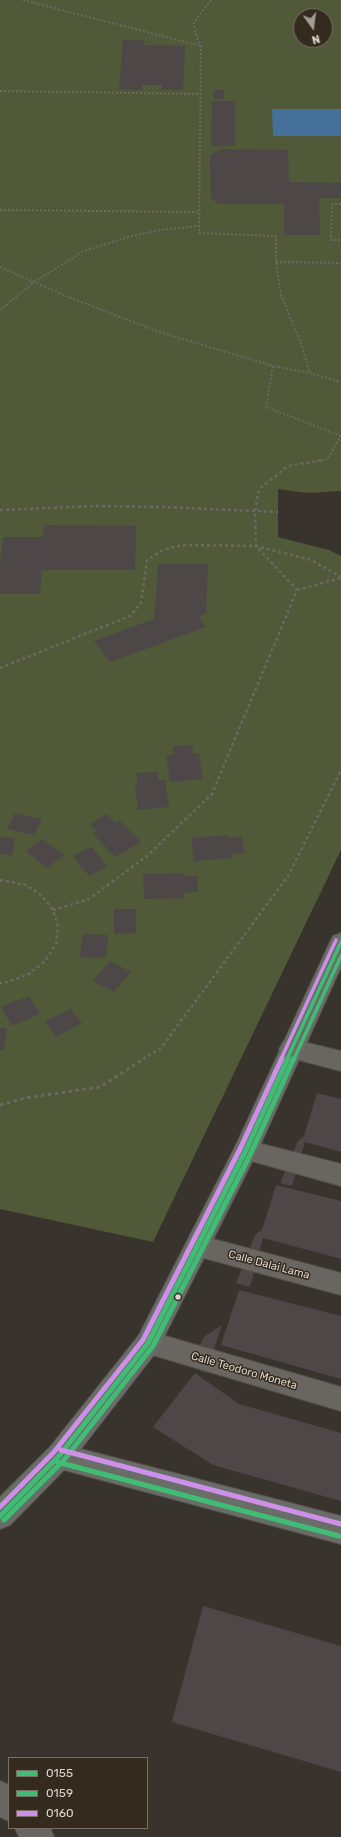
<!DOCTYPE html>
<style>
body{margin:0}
#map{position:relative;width:341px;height:1837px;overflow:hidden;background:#39332d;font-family:Rubik,sans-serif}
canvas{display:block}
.legend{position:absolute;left:8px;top:1757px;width:140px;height:72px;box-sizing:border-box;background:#342a1e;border:1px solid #776f64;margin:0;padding:5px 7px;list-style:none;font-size:12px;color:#dcd6ce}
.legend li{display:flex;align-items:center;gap:8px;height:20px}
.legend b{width:20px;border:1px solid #776f64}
.north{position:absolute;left:293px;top:8px;width:40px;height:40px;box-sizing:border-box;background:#342a1e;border:1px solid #776f64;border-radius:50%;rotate:166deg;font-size:11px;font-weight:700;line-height:16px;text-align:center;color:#dcd6ce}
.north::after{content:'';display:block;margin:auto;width:14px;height:18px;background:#a39d96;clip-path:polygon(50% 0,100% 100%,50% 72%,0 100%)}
</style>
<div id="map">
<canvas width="341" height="1837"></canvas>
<ul class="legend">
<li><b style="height:5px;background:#40bc74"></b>0155</li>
<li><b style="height:5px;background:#40bc74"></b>0159</li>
<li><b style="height:5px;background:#ce8fe9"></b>0160</li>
</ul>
<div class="north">N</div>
</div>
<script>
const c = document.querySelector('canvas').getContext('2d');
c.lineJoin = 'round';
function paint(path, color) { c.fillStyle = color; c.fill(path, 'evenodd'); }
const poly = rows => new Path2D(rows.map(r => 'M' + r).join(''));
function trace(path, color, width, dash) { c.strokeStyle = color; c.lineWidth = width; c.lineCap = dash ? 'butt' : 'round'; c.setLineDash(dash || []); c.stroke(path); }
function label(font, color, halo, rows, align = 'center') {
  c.font = font + ' Rubik,sans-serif'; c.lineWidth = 3; c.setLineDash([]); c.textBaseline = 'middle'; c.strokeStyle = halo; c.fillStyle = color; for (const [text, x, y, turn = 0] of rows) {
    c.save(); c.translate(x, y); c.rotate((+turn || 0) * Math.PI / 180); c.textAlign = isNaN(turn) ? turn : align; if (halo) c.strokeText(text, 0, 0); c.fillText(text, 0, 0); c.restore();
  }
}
paint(poly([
 [0,0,341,0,341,491,307,493,278,489,278,537,329,550,341,556,341,850,153,1242,0,1209],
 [301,16,325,16,325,40,301,40]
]), '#505938');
paint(poly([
 [272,109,341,109,341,136,273,136]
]), '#45709a');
paint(poly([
 [123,40,145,40,144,45,185,46,183,90,162,90,162,85,142,85,142,90,119,89],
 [214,90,224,90,224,99,214,99],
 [212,101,235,101,235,146,211,146],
 [221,149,288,150,289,182,341,183,341,198,319,198,320,235,284,235,284,204,220,204,211,199,210,155],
 [44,525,136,526,135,570,42,570,40,594,0,594,0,563,3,537,43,537],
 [158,564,208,564,206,613,199,617,206,627,110,662,94,641,154,619],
 [192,745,193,753,199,753,203,779,170,782,166,755,174,754,173,746],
 [157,772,158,780,165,780,169,807,138,810,135,784,138,784,136,773],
 [15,813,42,819,34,835,7,829],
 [107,814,115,823,119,820,141,842,115,857,93,834,97,832,90,824],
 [228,835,228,838,242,836,245,853,233,854,233,858,194,861,191,838],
 [0,837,15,838,12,855,0,854],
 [42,839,64,855,47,868,26,851],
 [92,847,108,867,89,876,73,856],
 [183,873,183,876,197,876,198,892,184,893,184,898,144,899,143,874],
 [114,909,136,909,136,933,114,934],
 [83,934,108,935,106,958,80,957],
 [110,961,131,972,114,992,93,981],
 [29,996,40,1014,12,1026,1,1007],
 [71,1009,82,1023,56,1037,45,1021],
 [0,1028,7,1028,4,1050,0,1050],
 [317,1093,341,1099,341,1152,305,1142,292,1186,280,1183,298,1141,304,1136],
 [276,1185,341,1201,341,1259,263,1238,250,1287,236,1283,255,1235,262,1230],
 [239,1290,341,1316,341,1379,221,1345],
 [222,1325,206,1373,189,1364,205,1336],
 [195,1373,239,1404,341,1433,341,1501,213,1465,153,1427],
 [203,1606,341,1646,341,1772,172,1722]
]), '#4d4847');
const minor = poly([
 [291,1039,341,1051,341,1071,283,1056,279,1049,283,1042,291,1039],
 [246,1140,341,1164,341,1186,237,1157,234,1150,237,1143,246,1140],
 [198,1235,341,1273,341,1295,189,1254,186,1246,189,1238,198,1235],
 [148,1331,341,1387,341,1411,139,1351,135,1343,139,1335,148,1331]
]);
const tertiary = poly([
 [0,1781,9,1785,9,1821,0,1817,0,1781],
 [15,1828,50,1828,54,1837,19,1837,15,1828]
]);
const primary = poly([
 [341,933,341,967,258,1150,157,1351,81,1449,341,1516,341,1544,64,1470,10,1525,0,1529,0,1497,50,1447,139,1335,236,1145,330,942,333,936,341,933]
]);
trace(minor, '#55504b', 2);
trace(tertiary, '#55504b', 2);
trace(primary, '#55504b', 2);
trace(poly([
 [23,0,201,46],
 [211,0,194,22,195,32,201,46,199,233,276,236,276,262,281,295,302,346,310,373],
 [0,91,201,94],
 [341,204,332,204,331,240,341,240],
 [0,210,199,212],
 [276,262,341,263],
 [0,267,66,296,159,332,273,366,310,373,341,382],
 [0,310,34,282,84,251,128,237,160,230,199,226],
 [273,366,266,407,341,436],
 [317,461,327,459,341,436]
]), '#6c6863', 2, [2, 2]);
trace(poly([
 [0,510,93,506,164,507,278,512],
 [297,590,341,578],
 [0,668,130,616,141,603,147,560,163,550,182,545,256,546,311,560,341,577],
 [0,880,26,885,42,896,53,910,58,926,56,944,45,961,29,974,8,982,0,983],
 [53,910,89,899,147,856,212,794,297,590,256,546,255,511,259,489,288,466,322,460],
 [143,1059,161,1048,288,876,341,770]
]), '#6c6863', 2.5, [3, 3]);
trace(poly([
 [0,1105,25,1098,100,1087,145,1058]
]), '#6c6863', 3, [3.5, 3.5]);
paint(minor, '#696560');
paint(tertiary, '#696560');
paint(primary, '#696d68');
trace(poly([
 [287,1059,341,942]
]), '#40bc74', 3.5);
trace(poly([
 [0,1516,59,1456,148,1343,246,1150,288,1058]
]), '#40bc74', 5);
trace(poly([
 [294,1059,341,956]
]), '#40bc74', 3.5);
trace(poly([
 [57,1462,339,1536],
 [4,1520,64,1460,153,1346,251,1153,294,1058]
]), '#40bc74', 5);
trace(poly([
 [281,1059,336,940]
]), '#ce8fe9', 3.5);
trace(poly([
 [61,1450,341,1524],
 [0,1507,54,1452,143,1340,241,1147,282,1058]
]), '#ce8fe9', 5);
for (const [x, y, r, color] of [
 [178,1297,3.5,"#dcd6ce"]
]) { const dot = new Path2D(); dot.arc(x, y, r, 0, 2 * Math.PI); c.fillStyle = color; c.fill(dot); trace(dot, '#342a1e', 1.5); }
label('11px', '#dcd6ce', '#342a1e', [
 ["Calle Dalai Lama",269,1265,15],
 ["Calle Teodoro Moneta",244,1371,16]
]);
</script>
